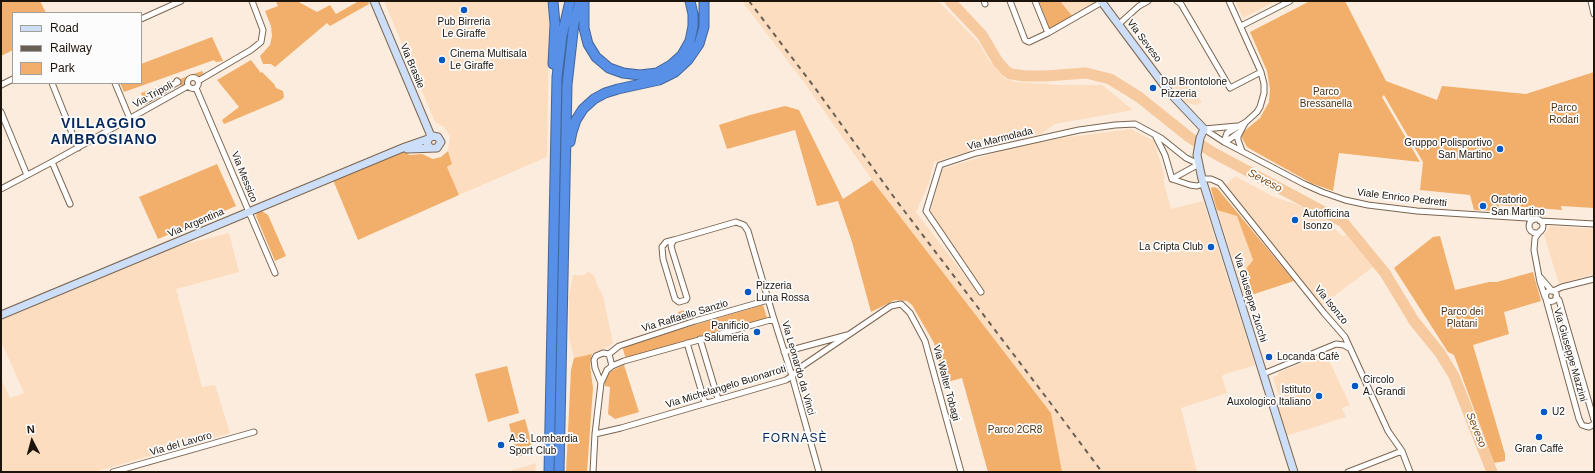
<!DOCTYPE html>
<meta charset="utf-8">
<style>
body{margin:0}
#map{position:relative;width:1595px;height:473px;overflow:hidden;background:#fbecdd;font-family:Arial,sans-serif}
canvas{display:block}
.frame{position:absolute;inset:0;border:2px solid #1d140c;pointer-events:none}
.legend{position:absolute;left:12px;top:12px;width:130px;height:72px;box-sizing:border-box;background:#fcfcfc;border:1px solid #a39f9c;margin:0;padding:5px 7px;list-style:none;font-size:12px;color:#1d140c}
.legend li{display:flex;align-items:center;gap:8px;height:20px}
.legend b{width:20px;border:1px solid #a39f9c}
.north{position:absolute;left:12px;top:421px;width:40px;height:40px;-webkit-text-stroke:3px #fcfcfc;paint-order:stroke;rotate:354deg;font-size:11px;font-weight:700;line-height:16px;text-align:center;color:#1d140c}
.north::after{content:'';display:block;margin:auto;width:14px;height:18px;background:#1d140c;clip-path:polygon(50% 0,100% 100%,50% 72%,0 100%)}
</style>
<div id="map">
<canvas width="1595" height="473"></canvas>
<div class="frame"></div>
<ul class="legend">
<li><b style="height:5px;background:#cddef8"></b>Road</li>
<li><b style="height:5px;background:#6a5f54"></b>Railway</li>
<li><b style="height:11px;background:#f2af6b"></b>Park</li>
</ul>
<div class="north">N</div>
</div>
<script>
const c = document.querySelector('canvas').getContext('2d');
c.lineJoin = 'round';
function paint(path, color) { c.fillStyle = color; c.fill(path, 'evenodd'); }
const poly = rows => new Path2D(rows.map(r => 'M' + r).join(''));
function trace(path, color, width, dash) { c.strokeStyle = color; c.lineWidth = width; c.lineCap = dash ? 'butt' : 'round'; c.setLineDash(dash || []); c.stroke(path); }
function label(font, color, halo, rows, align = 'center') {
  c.font = font + ' Arial,sans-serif'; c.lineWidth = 3.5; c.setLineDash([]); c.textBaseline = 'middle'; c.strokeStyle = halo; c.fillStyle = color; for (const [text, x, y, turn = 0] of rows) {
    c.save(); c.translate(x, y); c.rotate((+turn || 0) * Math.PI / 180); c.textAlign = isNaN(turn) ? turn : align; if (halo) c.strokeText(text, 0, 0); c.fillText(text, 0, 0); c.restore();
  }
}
paint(poly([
 [384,1,547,1,549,24,547,157,459,195,447,167,452,164,448,151,450,136,444,127,435,122],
 [742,1,938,1,979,43,988,59,1003,77,1015,82,1059,85,1102,85,1133,110,1055,124,1041,134,980,148,934,162,929,183,916,212,981,297,986,293,930,212,942,169,1014,147,1062,138,1131,129,1154,141,1165,178,1163,179,1171,209,1203,201,1255,365,1223,375,1222,377,1227,393,1181,408,1197,472,1062,472,1051,413,872,180,806,85],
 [1060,1,1096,1,1097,2,1073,17],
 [1235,1,1276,1,1243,18],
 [1180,76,1202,102,1196,105,1186,103,1168,83],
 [1235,176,1272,196,1301,206,1313,214,1317,211,1342,236,1346,235,1373,267,1322,305,1226,185],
 [1217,210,1237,215,1253,260,1239,278],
 [1550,226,1594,229,1594,274,1559,284,1544,235],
 [229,233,239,272,176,289,202,387,215,385,230,433,94,472,1,472,1,379,10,398,24,393,1,341,1,320,177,246],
 [588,271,595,277,596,283,603,296,613,343,608,347,592,354,574,358,569,338,569,296,573,275,585,275],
 [1326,354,1350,405,1342,408,1346,417,1286,436,1277,409,1281,403,1273,377,1277,376,1279,372],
 [536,463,535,472,507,472]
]), '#fdddc0');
paint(poly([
 [1,1,40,1,46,13,13,13,13,50,1,56],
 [276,1,297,1,317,12,330,5,336,14,359,1,368,1,369,4,330,26,327,23,275,67,271,64,263,64,260,56,270,45,272,36,271,26,265,11,278,6],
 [1039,1,1060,1,1073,17,1050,29],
 [1310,1,1345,1,1386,81,1437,100,1442,86,1526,94,1594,72,1594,208,1561,206,1562,210,1499,205,1499,211,1474,210,1470,195,1420,190,1423,162,1384,95,1382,97,1420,162,1339,153,1333,191,1311,183,1252,150,1247,147,1242,138,1242,133,1260,118,1269,102,1270,89,1267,71,1250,32],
 [212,37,223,61,216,62,214,60,124,92,120,83,141,83,141,64],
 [251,60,261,73,262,72,274,84,276,88,283,91,284,97,281,100,224,124,222,120,239,107,217,80],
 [202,71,204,74,199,77,194,76,189,78,185,86,182,87,178,82,144,101,141,93],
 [785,106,799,110,843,199,872,180,1051,413,1062,472,988,472,962,378,944,383,934,343,912,305,907,301,895,300,871,312,852,242,838,201,817,206,795,130,727,149,719,125,750,115],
 [406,151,409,155,422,154,433,159,441,157,448,151,452,164,447,167,459,195,358,240,333,180],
 [217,164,236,206,158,239,139,197],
 [1212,187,1217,188,1294,281,1245,297,1239,278,1253,260,1237,216,1217,210,1211,189],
 [262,211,268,215,286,256,275,261,256,216,257,213],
 [1440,236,1455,290,1489,282,1497,282,1533,272,1541,301,1504,312,1509,334,1473,345,1505,454,1505,461,1494,463,1454,355,1448,352,1394,268,1433,237],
 [763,305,767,318,626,359,622,346],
 [689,309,692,319,682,323,678,312],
 [592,354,590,365,593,388,587,472,566,472,571,370,574,358],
 [624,365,639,412,615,419,608,414,610,387,605,386,604,380,611,371],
 [507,366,519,413,488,422,475,374],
 [525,419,534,452,517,457,509,424]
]), '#f2af6b');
trace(poly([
 [950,1,982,35,998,62,1006,71,1011,74,1025,76,1046,76,1086,73,1110,79,1139,97,1189,137,1212,152,1343,222,1385,273,1414,321,1440,353,1454,376,1492,472]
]), '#f6c99e', 11);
const street = poly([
 [984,1,985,4],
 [1010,1,1025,40,1029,42,1048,33,1102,2],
 [1035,1,1048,33],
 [1177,1,1181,4,1230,88,1261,72],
 [1591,1,1594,14],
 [141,19,181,1],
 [1119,24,1139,6,1148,1],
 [1241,26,1290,1],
 '187.5 83a5.5 5.5 0 1 1 11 0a5.5 5.5 0 1 1-11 0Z',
 [198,81,251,50,261,42,263,30,252,1],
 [52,83,78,148],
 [115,83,130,119],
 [1,85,13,79],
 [196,88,275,273],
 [145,101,178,82,177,81],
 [1,112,27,175],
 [1204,129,1224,142,1304,184,1322,192,1345,200,1368,205,1417,211,1527,218,1533,220],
 [1204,129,1237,126],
 [1155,135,1165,155,1172,179],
 [1224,142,1227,133,1246,122,1257,112,1260,107,1264,93,1264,84,1261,72,1229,1],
 [1224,142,1230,139,1238,133],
 [1242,151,1238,140,1238,136,1245,123],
 [52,162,70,204],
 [1172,179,1190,185,1197,186,1203,184],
 [1172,179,1199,164],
 [1202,179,1211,179,1220,183,1324,313,1345,337,1388,431,1402,451,1410,472],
 [1,189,52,162,188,86],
 '1529 226a7 7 0 1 1 14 0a7 7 0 1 1-14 0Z',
 [1540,221,1594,224],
 [1540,231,1535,238,1534,250,1540,282,1545,297],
 [674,240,671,245,672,250,687,298,686,300,679,302,675,299,663,259,662,247,666,242,674,240,736,222,744,225,748,231,773,316,792,376,819,472],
 [1540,277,1552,291],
 '1545.5 296a5.5 5.5 0 1 1 11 0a5.5 5.5 0 1 1-11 0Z',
 [1553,291,1562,287,1594,279],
 [981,292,926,211,940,165,976,153,1079,130,1115,125,1135,124,1161,138,1186,158,1199,164],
 [1556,297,1559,300,1594,420],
 [1546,299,1579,419,1582,425,1585,426,1589,427,1594,424],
 [700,339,718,399],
 [687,343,705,403],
 [784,352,847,335],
 [609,354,619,346,695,321,768,300],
 [612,366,609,354,603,353,596,356,594,360,595,368,601,383,607,370,612,366,624,361,774,319],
 [1263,374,1336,344,1344,345,1349,348],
 [595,434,621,428,786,380,792,376,801,367,891,306,901,304,910,313,925,341,961,472],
 [113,472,254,432],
 [593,472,595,434,601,383],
 [1348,472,1402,451]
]);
const secondary = poly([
 [374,1,431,136],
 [1101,1,1169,92,1204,129,1200,138,1197,155,1202,179,1294,472],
 [407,149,437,148,441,142,438,137,433,136,429,138,427,143,430,148],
 [1,315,405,147,428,139]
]);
const highway = poly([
 [553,1,555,24,553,64],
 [584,1,584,28,588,44,596,57,609,68,623,73,640,75,657,73,671,65,682,55,690,41,693,26,693,14,690,1],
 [570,142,572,132,576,120,583,109,594,99,605,93,618,89,659,80,675,72,688,60,699,44,704,27,704,1],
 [549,472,557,77,562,36,570,1],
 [559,472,567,85,574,23,580,1]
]);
trace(street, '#7b6550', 7);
trace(secondary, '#7b6550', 9);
trace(highway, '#43659a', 11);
trace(street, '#fff', 5);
trace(secondary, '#cddef8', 7);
trace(highway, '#5790e6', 9);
trace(poly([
 [749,1,815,88,896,200,1049,401,1102,472]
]), '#6a5f54', 2, [5, 5]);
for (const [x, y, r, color] of [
 [464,10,4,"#0658c2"],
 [442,60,4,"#0658c2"],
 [1153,88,4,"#0658c2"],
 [1500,149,4,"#0658c2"],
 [1483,206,4,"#0658c2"],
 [1295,220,4,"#0658c2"],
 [1211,247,4,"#0658c2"],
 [748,292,4,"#0658c2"],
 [757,332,4,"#0658c2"],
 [1269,357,4,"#0658c2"],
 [1355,386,4,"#0658c2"],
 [1319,396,4,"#0658c2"],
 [1544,412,4,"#0658c2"],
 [1539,437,4,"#0658c2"],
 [501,445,4,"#0658c2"]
]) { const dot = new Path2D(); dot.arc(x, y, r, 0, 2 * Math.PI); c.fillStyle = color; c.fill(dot); trace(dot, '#fcfcfc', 1.5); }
label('10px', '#1d140c', '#fcfcfc', [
 ["Pub Birreria",464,22,"center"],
 ["Le Giraffe",464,34,"center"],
 ["Cinema Multisala",450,54],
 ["Le Giraffe",450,66],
 ["Dal Brontolone",1161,82],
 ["Pizzeria",1161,94],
 ["Gruppo Polisportivo",1492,143,"right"],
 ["San Martino",1492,155,"right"],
 ["Oratorio",1491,200],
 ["San Martino",1491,212],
 ["Autofficina",1303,214],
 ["Isonzo",1303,226],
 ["La Cripta Club",1203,247,"right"],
 ["Pizzeria",756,286],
 ["Luna Rossa",756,298],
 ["Panificio",749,326,"right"],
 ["Salumeria",749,338,"right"],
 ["Locanda Cafè",1277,357],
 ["Circolo",1363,380],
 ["A. Grandi",1363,392],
 ["Istituto",1311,390,"right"],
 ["Auxologico Italiano",1311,402,"right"],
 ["U2",1552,412],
 ["A.S. Lombardia",509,439],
 ["Sport Club",509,451],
 ["Gran Caffė",1539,449,"center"]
], 'left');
label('10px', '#1d140c', '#fcfcfc', [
 ["Via Seveso",1144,41,53],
 ["Via Brasile",412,66,67],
 ["Via Tripoli",153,95,-29],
 ["Via Marmolada",1000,139,-14],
 ["Via Messico",244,177,68],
 ["Viale Enrico Pedretti",1402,198,7],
 ["Via Argentina",196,223,-23],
 ["Via Giuseppe Zucchi",1250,298,73],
 ["Via Isonzo",1331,305,51],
 ["Via Raffaello Sanzio",685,316,-17],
 ["Via Giuseppe Mazzini",1570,355,74],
 ["Via Leonardo da Vinci",798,368,74],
 ["Via Walter Tobagi",946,383,75],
 ["Via Michelangelo Buonarroti",726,387,-17],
 ["Via del Lavoro",181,444,-16]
]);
label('10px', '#4f3212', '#fcfcfc', [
 ["Parco",1326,92],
 ["Bressanella",1326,104],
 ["Parco",1564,108],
 ["Rodari",1564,120],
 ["Parco dei",1462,312],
 ["Platani",1462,324],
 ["Parco 2CR8",1015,430]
]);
label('italic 11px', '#7a4b12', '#fcfcfc', [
 ["Seveso",1265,181,28],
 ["Seveso",1476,430,68]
]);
c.letterSpacing = '1px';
label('12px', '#04275a', '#fcfcfc', [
 ["FORNASÈ",795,439]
]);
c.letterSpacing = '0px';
c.letterSpacing = '1px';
label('bold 14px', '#04275a', '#fcfcfc', [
 ["VILLAGGIO",104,124],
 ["AMBROSIANO",104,140]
]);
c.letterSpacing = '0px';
</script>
